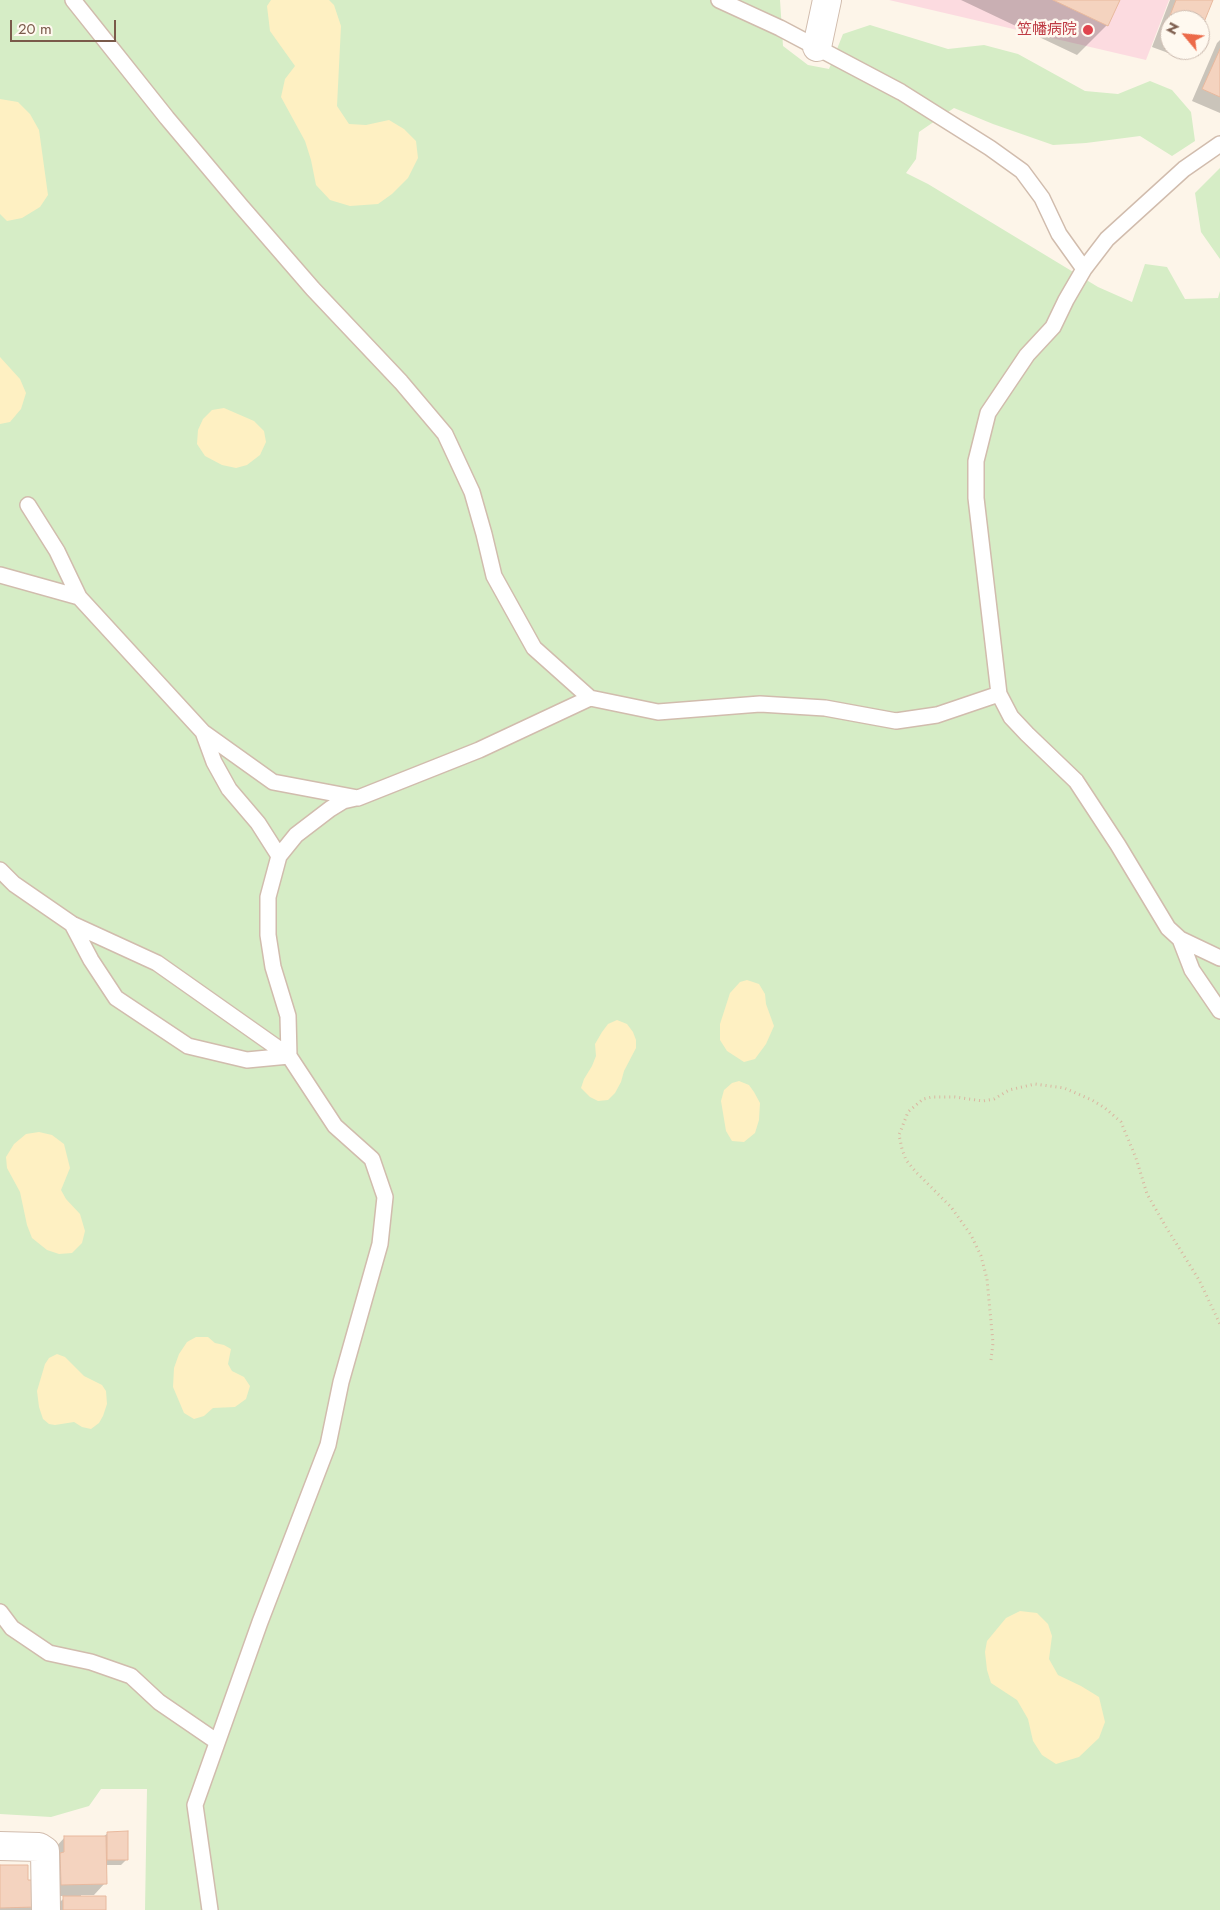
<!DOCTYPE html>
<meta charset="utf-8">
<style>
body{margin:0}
#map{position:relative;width:1220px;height:1910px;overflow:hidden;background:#fdf5e9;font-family:Jost,sans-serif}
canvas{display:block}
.north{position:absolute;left:1160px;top:10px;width:50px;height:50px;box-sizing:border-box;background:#fff9f0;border:1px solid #cab9ae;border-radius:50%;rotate:298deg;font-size:14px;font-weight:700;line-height:20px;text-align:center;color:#7a5a4a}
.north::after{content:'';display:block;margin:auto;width:18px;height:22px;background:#ec6a49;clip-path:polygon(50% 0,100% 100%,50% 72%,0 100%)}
.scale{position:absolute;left:10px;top:20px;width:106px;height:22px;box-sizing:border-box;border:2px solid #7a5a4a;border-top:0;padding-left:6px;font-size:15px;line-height:18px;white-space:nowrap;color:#7a5a4a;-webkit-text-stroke:4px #fff9f0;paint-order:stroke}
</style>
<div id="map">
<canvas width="1220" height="1910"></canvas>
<div class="north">N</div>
<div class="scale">20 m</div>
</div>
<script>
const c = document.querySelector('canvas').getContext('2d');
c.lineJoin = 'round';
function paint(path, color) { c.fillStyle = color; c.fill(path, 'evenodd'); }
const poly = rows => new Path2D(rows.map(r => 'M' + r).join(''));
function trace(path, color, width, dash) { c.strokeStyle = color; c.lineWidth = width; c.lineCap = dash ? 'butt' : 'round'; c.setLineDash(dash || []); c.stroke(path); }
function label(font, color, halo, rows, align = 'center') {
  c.font = font + ' Jost,"Noto Sans JP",sans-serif'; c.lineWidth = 5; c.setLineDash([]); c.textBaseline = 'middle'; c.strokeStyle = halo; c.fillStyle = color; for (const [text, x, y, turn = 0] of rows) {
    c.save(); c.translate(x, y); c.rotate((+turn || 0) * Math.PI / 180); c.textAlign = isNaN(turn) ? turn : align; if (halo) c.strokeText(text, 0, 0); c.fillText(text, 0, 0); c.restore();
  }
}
paint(poly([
 [889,0,1169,0,1146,60]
]), '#fcdbe0');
paint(poly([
 [0,0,780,0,783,46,808,65,829,69,843,34,870,25,948,49,984,45,1018,54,1085,91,1118,94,1150,81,1172,90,1191,112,1195,141,1172,156,1140,136,1086,143,1053,145,993,124,954,108,919,132,916,159,906,173,928,184,1098,287,1132,302,1145,264,1167,267,1185,299,1218,298,1220,291,1220,1910,145,1910,147,1789,101,1789,89,1806,51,1817,0,1814],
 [1220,168,1220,259,1201,232,1195,193]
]), '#d6edc6');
paint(poly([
 [271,0,329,0,334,5,341,26,337,106,349,124,366,125,389,120,404,129,416,141,418,158,408,178,392,194,378,204,350,206,330,200,316,185,311,160,305,141,281,97,285,79,295,66,270,31,267,6],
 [0,99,18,102,30,114,39,130,48,195,40,207,22,218,7,221,0,214],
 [0,357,20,379,26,393,21,409,10,422,0,424],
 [224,408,254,421,264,431,266,442,260,455,247,465,236,468,222,465,205,456,197,444,198,430,203,419,212,410],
 [747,980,759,984,765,994,766,1004,774,1026,766,1044,755,1059,744,1062,727,1051,720,1040,720,1024,730,993,740,982],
 [617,1020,627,1024,633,1032,636,1040,636,1048,624,1071,621,1082,615,1093,608,1100,598,1101,590,1097,581,1088,584,1079,592,1066,596,1056,595,1044,602,1032,608,1024],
 [739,1081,749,1085,754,1092,760,1103,759,1120,755,1133,744,1142,732,1141,726,1131,721,1101,724,1090,732,1083],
 [39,1132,52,1135,64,1144,70,1168,61,1190,66,1199,80,1214,85,1231,82,1243,72,1253,59,1254,47,1250,32,1238,27,1225,20,1192,7,1168,6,1157,14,1144,26,1134],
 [196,1337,208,1337,215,1343,224,1345,231,1349,228,1364,232,1371,244,1377,250,1386,246,1399,235,1407,213,1408,204,1416,194,1419,184,1413,173,1387,174,1368,179,1354,187,1342],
 [57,1354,65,1357,84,1376,102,1385,106,1391,107,1404,103,1416,99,1423,91,1429,82,1427,74,1422,55,1425,49,1424,43,1419,39,1407,37,1391,45,1364,49,1358],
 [1020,1611,1037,1613,1048,1624,1052,1636,1049,1659,1058,1675,1081,1686,1099,1697,1105,1722,1099,1738,1079,1757,1056,1764,1042,1755,1033,1741,1028,1719,1017,1700,991,1683,987,1670,985,1652,987,1641,1006,1618]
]), '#fef0c2');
paint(poly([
 [961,0,1119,0,1107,25,1077,55],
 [1170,0,1211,0,1200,29,1200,20,1170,20,1170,50,1190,50,1182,58,1152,47],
 [1220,40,1220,113,1192,101,1217,43],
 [108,1833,127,1859,121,1865,105,1865,105,1883,94,1895,81,1895,81,1897,105,1910,52,1910,66,1896,50,1896,54,1849,65,1837,103,1837],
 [0,1866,27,1881,34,1907,31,1910,0,1910]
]), '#0003');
const building = poly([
 [1053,0,1120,0,1108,26,1053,0],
 [1176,0,1213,0,1200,32,1200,20,1170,20,1170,38,1162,36,1176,0],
 [1220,49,1220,97,1202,89,1220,49],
 [128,1831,128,1860,107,1860,107,1832,128,1831],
 [64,1836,106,1836,107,1884,61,1885,60,1853,64,1852,64,1836],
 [0,1865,28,1865,28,1880,35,1880,35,1907,0,1908,0,1865],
 [63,1896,106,1896,106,1910,63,1910,63,1896]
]);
paint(building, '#f4d3bf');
trace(building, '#e8b99e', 1);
const service = poly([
 [73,0,167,118,241,206,313,289,401,382,445,434,472,492,484,534,494,576,534,648,590,698,658,712,760,704,825,708,896,721,937,715,999,694],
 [719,0,780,28,901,92,990,148,1022,171,1042,198,1059,234,1084,269,1107,239,1184,169,1220,144],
 [1084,269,1066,300,1053,327,1027,355,988,413,976,461,976,498,999,694,1011,717,1027,734,1076,781,1118,845,1168,928,1180,939,1220,958],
 [28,505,57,551,79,597],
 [0,575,79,597,203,732,273,782,358,798,479,750,590,698],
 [279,856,296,835,330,809,343,801,356,798],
 [0,870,14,884,72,924,157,963,289,1056,335,1126,372,1159,385,1197,380,1244,341,1382,328,1445,260,1622,195,1805,210,1910],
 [72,924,91,960,116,998,188,1046,247,1060,289,1056,288,1016,273,967,268,935,268,897,279,856,258,823,229,789,214,762,203,732],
 [1180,939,1192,970,1220,1011],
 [0,1612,12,1628,49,1653,91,1662,131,1676,159,1702,216,1741]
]);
const minor = poly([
 [817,47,827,0],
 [0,1846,39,1847,45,1851,46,1910]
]);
trace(service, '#d1bcad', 18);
trace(minor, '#d1bcad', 30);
trace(poly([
 [991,1360,993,1343,987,1279,981,1256,971,1235,951,1207,916,1172,906,1160,902,1149,899,1135,908,1112,923,1099,932,1097,955,1097,983,1101,994,1099,1009,1090,1035,1084,1064,1088,1092,1100,1105,1108,1121,1122,1136,1158,1147,1194,1166,1227,1199,1280,1220,1324]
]), '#dab6a1', 3, [1, 4]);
trace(service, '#fff', 15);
trace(minor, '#fff', 28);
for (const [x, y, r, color] of [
 [1088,30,6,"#e0444e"]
]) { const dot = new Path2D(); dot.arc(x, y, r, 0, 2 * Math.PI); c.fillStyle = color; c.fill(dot); trace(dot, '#fff9f0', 2); }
label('15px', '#be3a42', '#fff9f0', [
 ["笠幡病院",1077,30]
], 'right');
</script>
